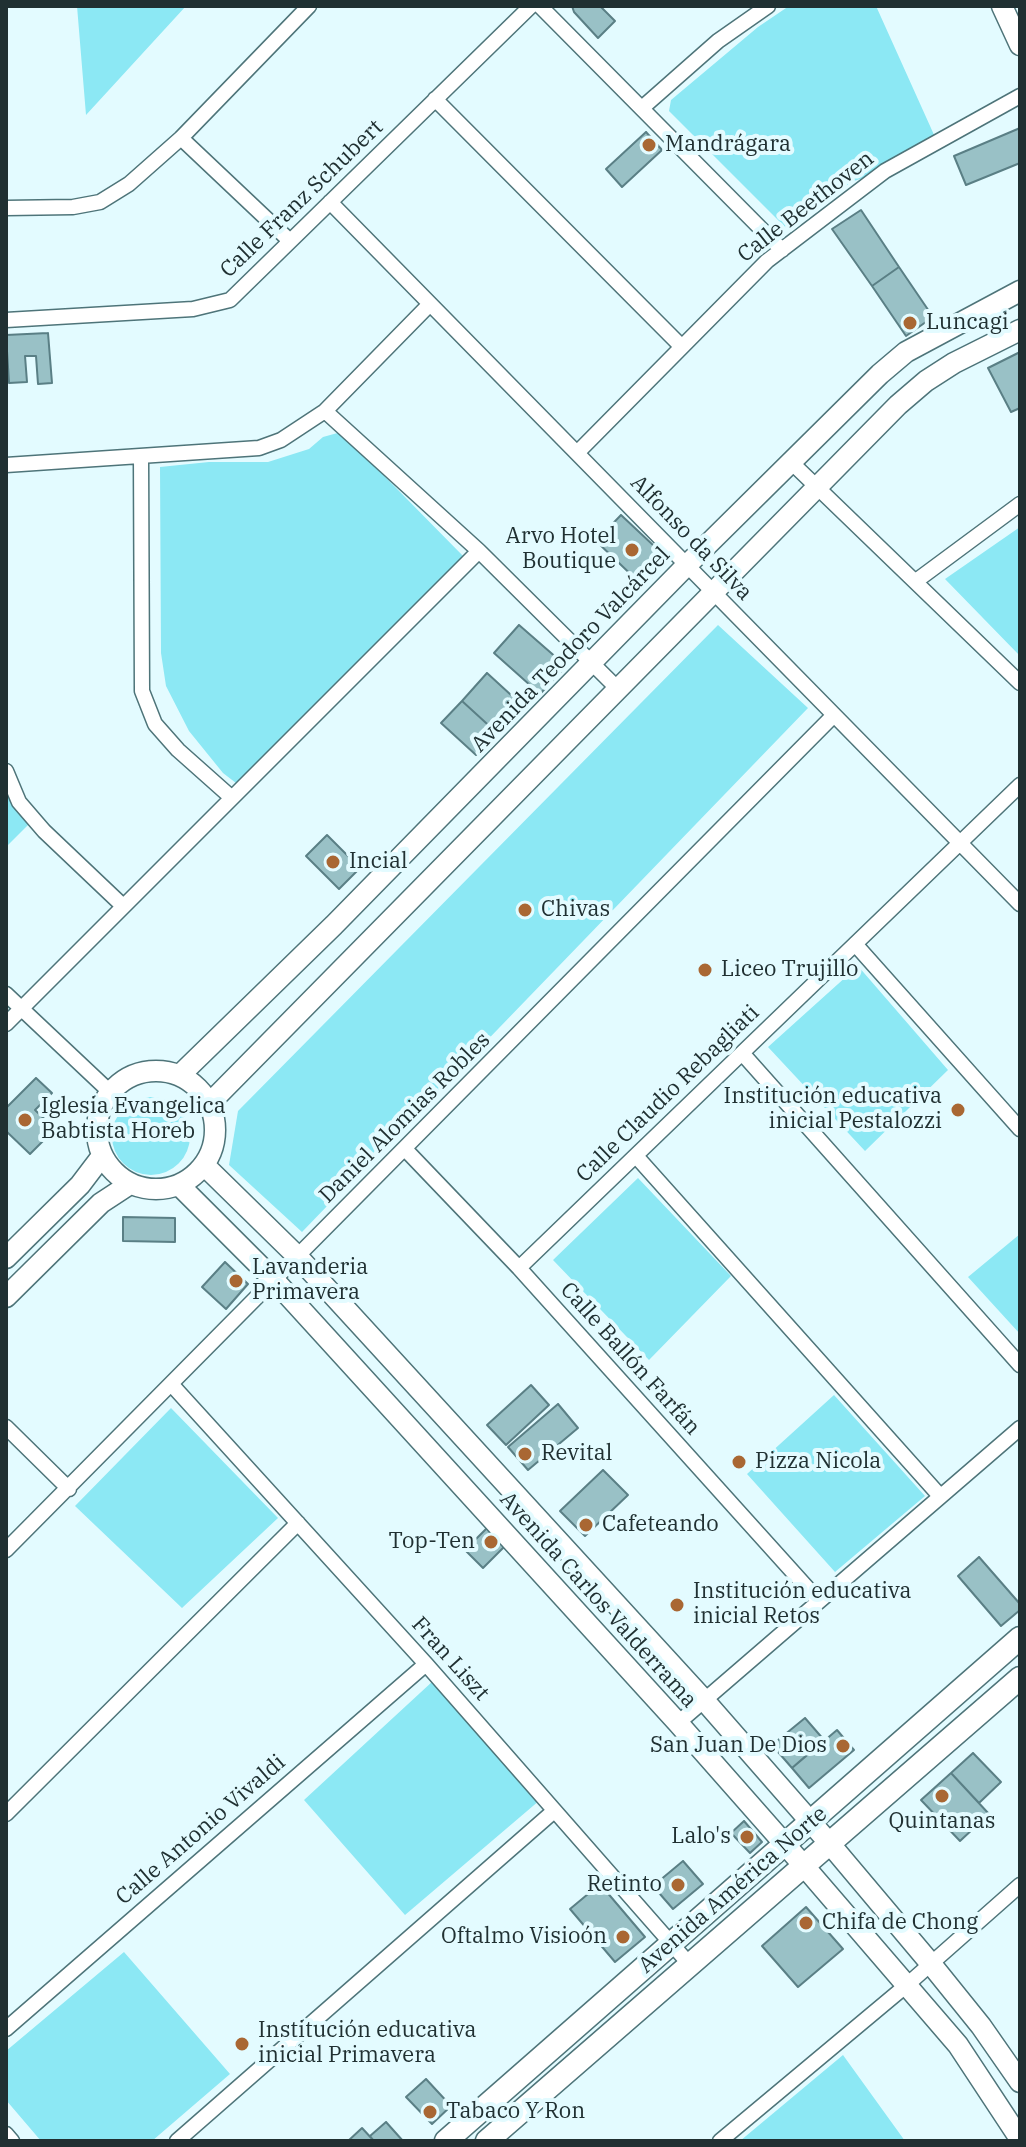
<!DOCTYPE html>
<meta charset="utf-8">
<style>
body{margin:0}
#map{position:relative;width:1026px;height:2147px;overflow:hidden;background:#e3fbff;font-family:"IBM Plex Serif",serif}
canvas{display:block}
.frame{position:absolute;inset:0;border:8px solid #203032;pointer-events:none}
</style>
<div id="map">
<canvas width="1026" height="2147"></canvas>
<div class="frame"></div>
</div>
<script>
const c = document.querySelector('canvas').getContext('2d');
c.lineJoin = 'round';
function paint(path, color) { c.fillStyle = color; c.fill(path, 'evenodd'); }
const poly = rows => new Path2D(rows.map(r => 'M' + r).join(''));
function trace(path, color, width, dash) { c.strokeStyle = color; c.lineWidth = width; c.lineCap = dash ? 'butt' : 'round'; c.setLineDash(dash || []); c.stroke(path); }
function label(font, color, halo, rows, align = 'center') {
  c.font = font + ' "IBM Plex Serif",serif'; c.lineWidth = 8; c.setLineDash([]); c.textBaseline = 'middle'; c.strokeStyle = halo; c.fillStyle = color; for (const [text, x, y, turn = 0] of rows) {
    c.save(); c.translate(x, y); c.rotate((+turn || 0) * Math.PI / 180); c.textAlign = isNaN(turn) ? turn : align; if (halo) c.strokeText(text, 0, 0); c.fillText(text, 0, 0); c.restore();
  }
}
paint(poly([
 [77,6,186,6,86,115],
 [789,6,876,6,935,137,885,171,851,182,788,230,669,111,671,100,758,27],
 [341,432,464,557,236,783,223,773,189,731,166,686,161,653,160,467,209,462,268,462,309,449,323,437],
 [1020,527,1020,656,945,579],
 [718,625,808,708,302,1232,229,1165,238,1111],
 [6,786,32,821,6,847],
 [858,966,948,1070,865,1151,768,1047],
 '112 1136a39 39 0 1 1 78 0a39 39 0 1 1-78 0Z',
 [638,1178,731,1276,649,1360,553,1260],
 [1020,1234,1020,1334,968,1277],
 [834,1395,925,1496,835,1572,747,1474],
 [171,1408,278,1518,182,1608,75,1506],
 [433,1681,540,1800,405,1915,304,1800],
 [124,1952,230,2074,152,2141,41,2141,6,2100,6,2051],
 [843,2055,905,2141,740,2141]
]), '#8ce8f4');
const building = poly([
 [572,6,600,6,615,21,598,38,574,12,572,6],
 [1020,128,1020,163,966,185,954,156,1020,128],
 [646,132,662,150,622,187,606,169,646,132],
 [861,210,899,267,872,286,832,229,861,210],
 [899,267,933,317,906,336,872,286,899,267],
 [48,333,52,383,38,384,36,356,25,356,27,382,9,383,6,335,48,333],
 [1020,352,1020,408,1011,412,988,368,1020,352],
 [621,515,669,560,643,586,596,541,621,515],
 [519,625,566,666,540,694,494,653,519,625],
 [487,673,523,706,497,733,462,701,487,673],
 [462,701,497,733,476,755,441,723,462,701],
 [327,835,360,868,339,889,306,856,327,835],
 [36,1078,52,1093,35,1110,55,1129,30,1154,6,1131,6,1108,36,1078],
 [123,1217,175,1218,175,1242,123,1241,123,1217],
 [225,1262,248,1284,226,1309,202,1287,225,1262],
 [531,1385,549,1405,506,1445,487,1425,531,1385],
 [558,1404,578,1428,528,1470,508,1447,558,1404],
 [603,1470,628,1495,585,1536,560,1511,603,1470],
 [487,1528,505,1546,483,1568,465,1550,487,1528],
 [979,1557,1020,1604,1020,1610,1001,1626,958,1576,979,1557],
 [805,1718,824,1740,792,1768,772,1745,805,1718],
 [837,1730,854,1750,809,1788,792,1768,837,1730],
 [973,1753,1001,1782,979,1803,951,1773,973,1753],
 [951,1773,989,1814,960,1841,921,1800,951,1773],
 [744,1821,762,1842,750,1853,731,1833,744,1821],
 [683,1861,703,1884,673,1909,653,1886,683,1861],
 [600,1884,645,1937,615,1962,570,1909,600,1884],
 [806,1907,843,1949,798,1987,762,1946,806,1907],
 [426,2079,451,2106,432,2124,406,2097,426,2079],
 [386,2122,403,2141,374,2141,370,2136,386,2122],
 [362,2128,374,2141,348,2141,362,2128]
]);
paint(building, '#99c1c6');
trace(building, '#5a7f85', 2);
const street = poly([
 [540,6,782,250],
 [435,99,682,347],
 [642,108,718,41,768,6],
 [181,138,290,241],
 [330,202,1020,904],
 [6,208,73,207,100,202,129,184,181,138,309,6],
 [6,320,193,309,230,300,531,6],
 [325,411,479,551,618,689],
 [577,453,767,261,885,171,1020,96],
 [141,456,142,691,155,724,178,750,232,798],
 [791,462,1020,683],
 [6,465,259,448,281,440,325,411,429,305],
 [916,581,1020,504],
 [6,771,19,802,44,831,123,906],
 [855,944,1020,1129],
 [6,994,110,1092],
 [6,1024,479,551],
 [742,1053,1020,1365],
 [405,1149,519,1268,819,1601],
 [636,1156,940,1496],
 [519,1268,1020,785],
 [172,1385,426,1664,691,1966],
 [6,1427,69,1489],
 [6,1550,834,715],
 [678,1723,1020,1428],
 [6,1814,298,1523],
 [6,2029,426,1664],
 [6,2134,12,2141],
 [177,2141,554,1811],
 [720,2141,908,1984,1020,1885]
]);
const secondary = poly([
 [1002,6,1020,45],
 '97 1130a59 59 0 1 1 118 0a59 59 0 1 1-118 0Z',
 [180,1075,334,925,687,565,880,374,906,352,1020,291],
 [209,1104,898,405,926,381,954,363,1020,330],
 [204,1165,298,1257,704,1700,830,1844,931,1964,981,2026,1020,2082],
 [179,1185,275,1281,678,1723,804,1866,958,2045,1020,2139],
 [6,1258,80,1185,102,1156],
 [6,1297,101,1203,130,1184]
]);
const primary = poly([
 [446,2141,1020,1638],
 [487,2141,1020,1678]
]);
trace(street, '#4e7479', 17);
trace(secondary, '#4e7479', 23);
trace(primary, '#4e7479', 25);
trace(street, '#fff', 14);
trace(secondary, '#fff', 20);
trace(primary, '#fff', 22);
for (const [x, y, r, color] of [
 [649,145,8,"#a96733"],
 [910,323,8,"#a96733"],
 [632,550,8,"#a96733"],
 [333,862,8,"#a96733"],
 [525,910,8,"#a96733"],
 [705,970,8,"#a96733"],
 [958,1110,8,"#a96733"],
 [25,1120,8,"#a96733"],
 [236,1281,8,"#a96733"],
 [525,1454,8,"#a96733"],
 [739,1462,8,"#a96733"],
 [586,1525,8,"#a96733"],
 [491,1542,8,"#a96733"],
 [677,1605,8,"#a96733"],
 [843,1746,8,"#a96733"],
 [942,1796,8,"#a96733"],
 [747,1837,8,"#a96733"],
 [678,1885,8,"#a96733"],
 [806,1923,8,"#a96733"],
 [623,1937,8,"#a96733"],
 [242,2044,8,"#a96733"],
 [430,2112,8,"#a96733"]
]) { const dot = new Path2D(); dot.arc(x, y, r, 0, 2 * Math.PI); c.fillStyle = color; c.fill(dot); trace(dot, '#e3fbff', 3); }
label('22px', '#203032', '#e3fbff', [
 ["Mandrágara",665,145],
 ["Luncagi",926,323],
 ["Arvo Hotel",616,537,"right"],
 ["Boutique",616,562,"right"],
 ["Incial",349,862],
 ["Chivas",541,910],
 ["Liceo Trujillo",721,970],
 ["Institución educativa",942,1097,"right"],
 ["inicial Pestalozzi",942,1122,"right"],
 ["Iglesia Evangelica",41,1107],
 ["Babtista Horeb",41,1132],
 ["Lavanderia",252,1268],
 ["Primavera",252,1293],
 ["Revital",541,1454],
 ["Pizza Nicola",755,1462],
 ["Cafeteando",602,1525],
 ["Top-Ten",475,1542,"right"],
 ["Institución educativa",693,1592],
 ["inicial Retos",693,1617],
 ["San Juan De Dios",827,1746,"right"],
 ["Quintanas",942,1822,"center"],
 ["Lalo's",731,1837,"right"],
 ["Retinto",662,1885,"right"],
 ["Chifa de Chong",822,1923],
 ["Oftalmo Visioón",607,1937,"right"],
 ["Institución educativa",258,2031],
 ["inicial Primavera",258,2056],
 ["Tabaco Y Ron",446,2112]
], 'left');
label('22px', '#203032', '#e3fbff', [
 ["Calle Franz Schubert",302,199,-44],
 ["Calle Beethoven",806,207,-38],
 ["Alfonso da Silva",691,538,46],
 ["Avenida Teodoro Valcárcel",571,650,-46],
 ["Calle Claudio Rebagliati",668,1094,-44],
 ["Daniel Alomias Robles",405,1118,-45],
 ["Calle Ballón Farfán",630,1359,48],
 ["Avenida Carlos Valderrama",598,1600,48],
 ["Fran Liszt",450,1659,48],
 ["Calle Antonio Vivaldi",201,1830,-41],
 ["Avenida América Norte",733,1890,-41]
]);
</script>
